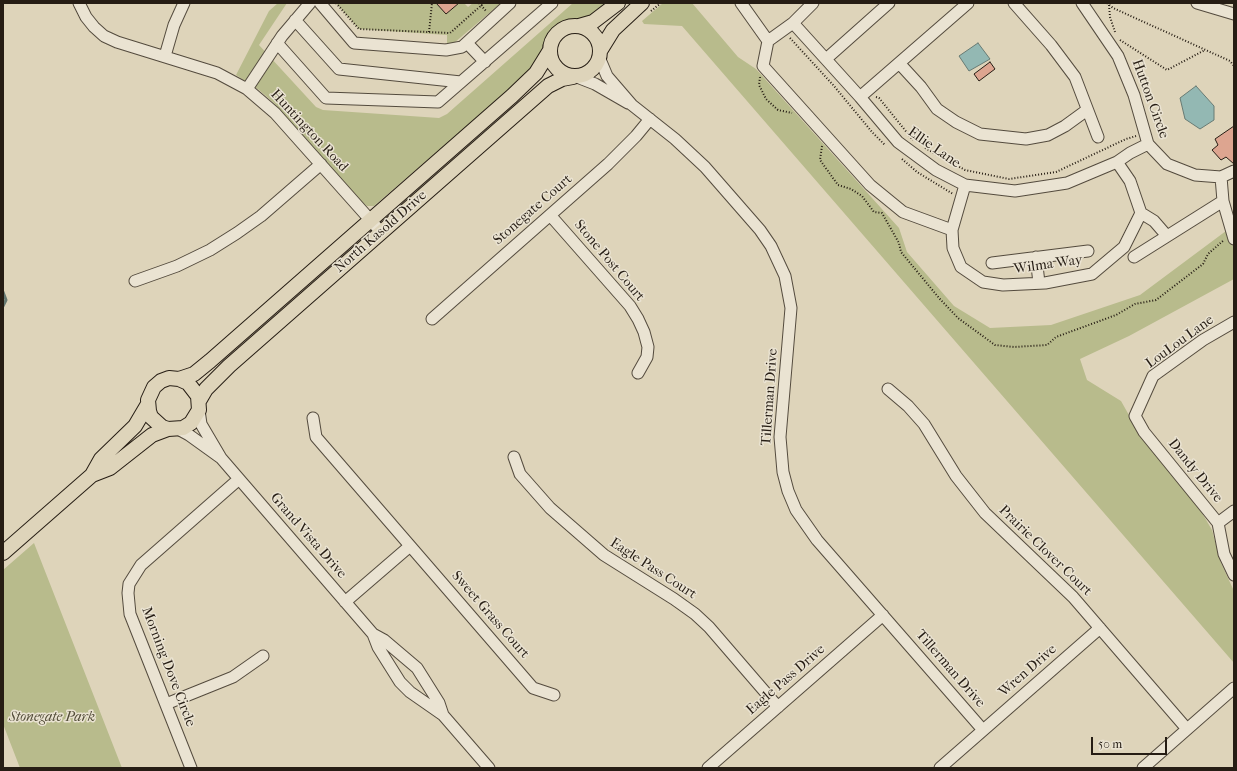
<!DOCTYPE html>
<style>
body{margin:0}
#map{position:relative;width:1237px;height:771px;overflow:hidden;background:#ded4ba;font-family:"IM FELL French Canon",serif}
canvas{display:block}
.frame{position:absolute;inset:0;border:4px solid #261d14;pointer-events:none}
.scale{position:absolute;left:1091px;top:737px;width:76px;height:18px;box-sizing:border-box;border:2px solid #261d14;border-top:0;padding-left:5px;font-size:12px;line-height:14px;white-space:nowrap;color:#261d14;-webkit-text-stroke:3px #eae3d2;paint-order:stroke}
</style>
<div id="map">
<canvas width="1237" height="771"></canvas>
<div class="frame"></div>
<div class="scale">50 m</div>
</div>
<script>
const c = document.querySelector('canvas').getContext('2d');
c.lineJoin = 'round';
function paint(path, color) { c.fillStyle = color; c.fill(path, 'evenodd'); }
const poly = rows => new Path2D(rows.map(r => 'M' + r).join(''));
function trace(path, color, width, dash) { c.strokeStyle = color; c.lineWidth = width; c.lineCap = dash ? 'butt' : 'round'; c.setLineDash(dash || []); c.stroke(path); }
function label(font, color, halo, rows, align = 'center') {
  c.font = font + ' "IM FELL French Canon",serif'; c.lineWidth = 3; c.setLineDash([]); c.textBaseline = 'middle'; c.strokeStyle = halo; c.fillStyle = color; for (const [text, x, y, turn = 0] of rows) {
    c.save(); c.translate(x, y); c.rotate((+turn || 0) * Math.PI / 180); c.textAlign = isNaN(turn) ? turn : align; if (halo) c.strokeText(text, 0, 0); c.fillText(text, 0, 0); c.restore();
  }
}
paint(poly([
 [278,3,287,3,259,45,316,107,323,110,439,118,447,114,573,3,611,3,592,17,564,22,553,29,547,38,541,61,506,96,484,111,374,206,367,206,362,202,274,103,259,90,236,75,269,11],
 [336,3,437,3,446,14,459,3,464,3,468,7,473,3,501,3,454,43,447,43,447,35,359,29],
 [663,3,692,3,738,57,756,69,899,228,907,252,954,306,990,328,1051,325,1140,295,1234,225,1234,279,1129,336,1080,359,1087,380,1121,401,1134,424,1198,506,1212,530,1221,563,1234,591,1234,663,682,26,644,24,642,21],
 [34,543,122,768,20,768,3,724,3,570]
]), '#b8bb8c');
const water = poly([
 [978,43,990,59,969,71,959,56,978,43],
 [1196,86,1214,106,1214,120,1200,129,1185,119,1180,98,1196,86]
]);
paint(water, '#93b8b3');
trace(water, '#677a73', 1);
trace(poly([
 [3,292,6,300,3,306]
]), '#677a73', 3);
const building = poly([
 [436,3,459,3,446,14,436,3],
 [990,62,995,69,979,81,974,74,990,62],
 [1234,126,1234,164,1226,157,1221,160,1212,150,1218,145,1215,139,1234,126]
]);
paint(building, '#dda590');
trace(building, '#261d14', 1);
const minor = poly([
 [79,3,86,17,94,27,104,36,117,42,217,73,247,89,275,113,381,232],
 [320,3,354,43,446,50,462,47,510,3],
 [741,3,768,41,793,23,813,3],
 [1014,3,1051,45,1075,77,1098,137],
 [1082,3,1118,56,1134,95,1148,144,1167,164,1195,175,1221,177,1234,171],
 [1197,3,1234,14],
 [295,20,339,69,461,82],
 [793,23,860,97,898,142,936,170,965,185,1015,191,1067,183,1117,162,1130,153,1148,144],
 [768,41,763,66,870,185,903,212,952,230],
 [277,43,326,98,438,102,552,3],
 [467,43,485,62],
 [165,56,174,25,184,3],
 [599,57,607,76,632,105,675,139,705,167,760,230,771,246,785,276,791,308,780,437,783,472,788,491,796,510,817,540,983,730],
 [826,59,889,3],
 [899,63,921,87,937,109,956,122,980,134,1026,139,1048,135,1065,126,1087,110],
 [577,77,595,84,628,103],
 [247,89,282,36,310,3],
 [860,97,968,3],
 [1221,177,1223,201,1234,239],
 [965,185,952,230,953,248,961,267,983,282,1003,285,1045,283,1092,274,1124,247,1141,213,1130,181,1117,162],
 [1141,213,1154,221,1167,236],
 [550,215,630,306,638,319,644,332,648,347,647,357,638,373],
 [1036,257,1039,283],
 [1134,257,1223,201],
 [992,263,1088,251],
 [135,281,177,266,210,250,237,233,261,216,321,164],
 [432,319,608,164,636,136,650,119],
 [1234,322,1203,340,1153,376,1135,416,1144,432,1218,523,1224,554,1234,575],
 [888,389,908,406,924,424,956,476,985,513,1073,597,1187,729],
 [199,410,201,424,221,458,373,634,384,640,417,668,439,703,443,715],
 [313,418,316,437,533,688,554,695],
 [178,429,189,435,221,458],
 [514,457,520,474,550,508,604,555,674,599,695,614,709,627,778,707],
 [1218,523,1234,511],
 [345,602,410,546],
 [373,634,378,647,400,682,410,692,443,715,489,768],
 [166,704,233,677,263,656],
 [191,768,130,614,128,593,129,584,141,565,239,479],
 [708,768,883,615],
 [940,768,1100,628],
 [1143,768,1234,688]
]);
const major = poly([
 '550 51a25 25 0 1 1 50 0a25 25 0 1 1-50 0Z',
 [579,26,593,22,618,3],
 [600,51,613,30,642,3],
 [179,379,194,374,210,361,512,96,536,73,549,52],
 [199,401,206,389,229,366,548,86,562,79,573,77],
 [92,475,101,459,135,426,148,404],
 [3,553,92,475,110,468,152,435,168,429,183,428,191,423,199,410,198,396,188,383,179,379,169,378,161,381,154,387,148,400,149,411,151,417,162,427,168,429]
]);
trace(minor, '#544b3e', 13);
trace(major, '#261d14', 16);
trace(poly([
 [336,3,359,29,450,33,484,3],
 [479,3,486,11],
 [1107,3,1113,8,1230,61,1234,66],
 [1109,5,1110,17,1115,32],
 [651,11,661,3],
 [429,32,432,3],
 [790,38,834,86,872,132,885,145],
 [1120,40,1167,70,1205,50],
 [760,77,759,85,766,99,778,110,792,113],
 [876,97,879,98,913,140],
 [822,146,820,160,838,185,851,189,862,196,874,212,882,213,899,243,901,252,939,298,958,318,995,345,1014,347,1047,345,1056,337,1116,315,1135,304,1156,300,1203,264,1208,254,1224,240],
 [925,148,965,170,1009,179,1056,172,1126,139,1136,136],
 [902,159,917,172,953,194]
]), '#261d14', 2, [1, 2]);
trace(minor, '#eae3d2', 11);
trace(major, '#ded4ba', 14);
label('14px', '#261d14', '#eae3d2', [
 ["Hutton Circle",1150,99,70],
 ["Huntington Road",309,131,47],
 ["Ellie Lane",934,148,35],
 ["Stonegate Court",533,210,-41],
 ["North Kasold Drive",381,232,-41],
 ["Stone Post Court",609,261,50],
 ["Wilma Way",1048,265,-8],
 ["LouLou Lane",1180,342,-36],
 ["Tillerman Drive",770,397,-86],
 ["Dandy Drive",1195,471,51],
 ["Grand Vista Drive",308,536,49],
 ["Prairie Clover Court",1045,551,44],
 ["Eagle Pass Court",653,569,33],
 ["Sweet Grass Court",490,615,49],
 ["Morning Dove Circle",168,667,69],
 ["Tillerman Drive",950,669,49],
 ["Wren Drive",1028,671,-41],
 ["Eagle Pass Drive",786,680,-41]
]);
label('italic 14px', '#524c38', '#eae3d2', [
 ["Stonegate Park",52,718]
]);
</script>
